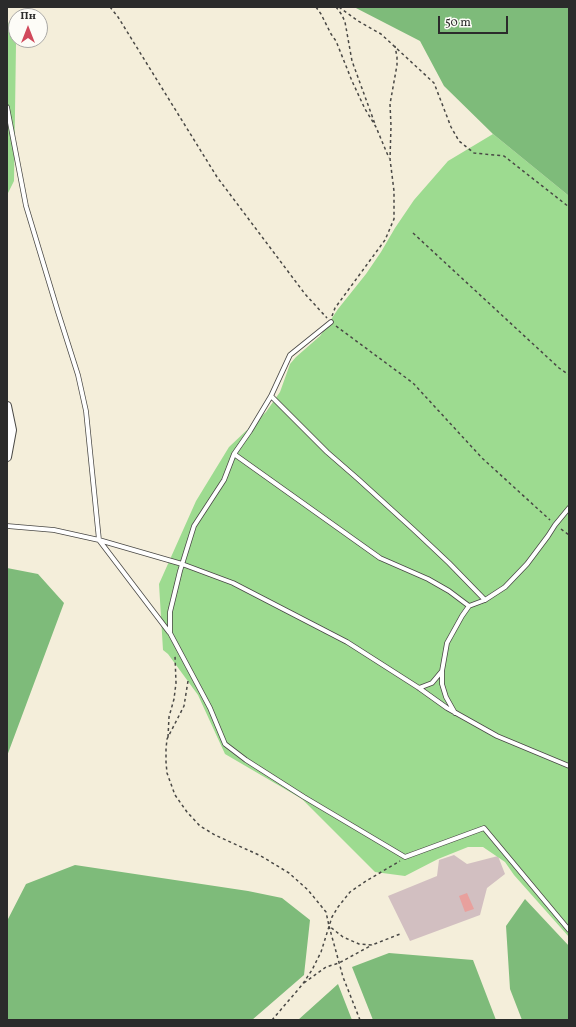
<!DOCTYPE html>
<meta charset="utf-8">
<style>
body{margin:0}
#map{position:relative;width:576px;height:1027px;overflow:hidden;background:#f4eeda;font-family:Vollkorn,serif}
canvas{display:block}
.frame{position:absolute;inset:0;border:8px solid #2b2b2b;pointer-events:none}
.north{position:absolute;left:8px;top:8px;width:40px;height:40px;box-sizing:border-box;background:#fdfcf7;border:1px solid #a9a8a5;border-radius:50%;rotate:0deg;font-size:11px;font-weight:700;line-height:16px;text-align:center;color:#2b2b2b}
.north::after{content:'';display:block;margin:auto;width:14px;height:18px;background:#d1495b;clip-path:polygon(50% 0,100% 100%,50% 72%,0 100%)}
.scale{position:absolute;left:438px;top:16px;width:70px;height:18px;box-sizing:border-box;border:2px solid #2b2b2b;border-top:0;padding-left:5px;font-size:12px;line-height:14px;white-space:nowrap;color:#2b2b2b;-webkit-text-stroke:3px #fdfcf7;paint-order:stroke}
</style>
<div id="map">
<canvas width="576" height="1027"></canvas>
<div class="frame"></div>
<div class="north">Пн</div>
<div class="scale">50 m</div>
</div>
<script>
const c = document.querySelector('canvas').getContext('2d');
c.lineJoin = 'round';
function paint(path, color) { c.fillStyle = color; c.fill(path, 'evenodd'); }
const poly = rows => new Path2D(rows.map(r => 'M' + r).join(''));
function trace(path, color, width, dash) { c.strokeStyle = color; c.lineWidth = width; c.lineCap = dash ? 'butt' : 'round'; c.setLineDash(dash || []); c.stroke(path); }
paint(poly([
 [454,855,467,864,498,856,505,874,487,888,480,915,410,941,388,896,437,876,439,860]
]), '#d2bfc1');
paint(poly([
 [7,19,16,44,14,181,7,195],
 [493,134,569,196,569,937,514,875,505,862,483,847,468,847,438,859,405,876,375,872,302,799,225,754,198,695,168,654,163,650,159,584,196,501,229,447,266,412,280,392,290,364,296,357,320,336,338,309,366,274,381,252,395,228,414,200,448,161]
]), '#9ddb90');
paint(poly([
 [354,7,569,7,569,196,493,134,444,86,420,41],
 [7,568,38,574,64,603,7,756],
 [75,865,248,891,282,898,310,920,304,975,252,1020,7,1020,7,921,26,884],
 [525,899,569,946,569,1020,522,1020,510,989,506,926],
 [389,953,473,960,496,1020,373,1020,352,967],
 [338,984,352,1020,298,1020]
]), '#7ebb7a');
paint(poly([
 [467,893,474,909,465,912,459,896]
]), '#e8a09d');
const lane = poly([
 [7,107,26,206,58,312,78,375,86,411,99,540,169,632],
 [331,322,290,355,271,396,250,431,234,454,224,480,194,526,180,571,170,612,170,633,210,708,225,744,246,760,304,797,405,857,484,828,569,930],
 [271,396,327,452,358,479,414,530,449,563,485,600],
 [234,454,380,558,428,579,449,591,469,606],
 [7,526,54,530,99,540,182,564,233,583,347,642,419,688,447,708,497,736,569,766],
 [419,688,432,683,442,671],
 [455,713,446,697,442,684,442,671,447,643,462,616,469,606,485,600,505,587,527,564,548,536,555,525,569,508]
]);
const street = poly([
 [7,406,12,430,7,457]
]);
trace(lane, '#494845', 5.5);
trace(street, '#494845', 10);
trace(poly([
 [110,7,118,17,217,177,305,294,327,318],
 [316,7,321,14,331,34,336,41,352,81,365,109,376,127,389,158],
 [336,7,342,15,345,22,352,61,375,124],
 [339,7,358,21,381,34,434,83,451,127,459,141,474,153,504,156,569,207],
 [413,233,559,368,569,375],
 [332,316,335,308,385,240,394,219,394,191,390,159,391,126,390,104,397,65,397,57,395,46],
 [336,326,413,383,482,458,550,520],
 [561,529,569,535],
 [188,681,184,706,167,739,166,749,166,762,167,773,175,795,187,812,200,826,215,835,261,856,289,873,308,890,326,912,329,926],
 [168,737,169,717,174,699,176,683,175,656],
 [304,983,326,967,339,963,372,945],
 [272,1020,302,985,312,970,321,952,332,917,338,907,350,892,366,881,400,861],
 [360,1020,343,977,329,926,343,937,359,944,372,945,400,934]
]), '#494845', 1.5, [3, 3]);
trace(lane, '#fff', 4);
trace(street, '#fff', 8);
</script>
